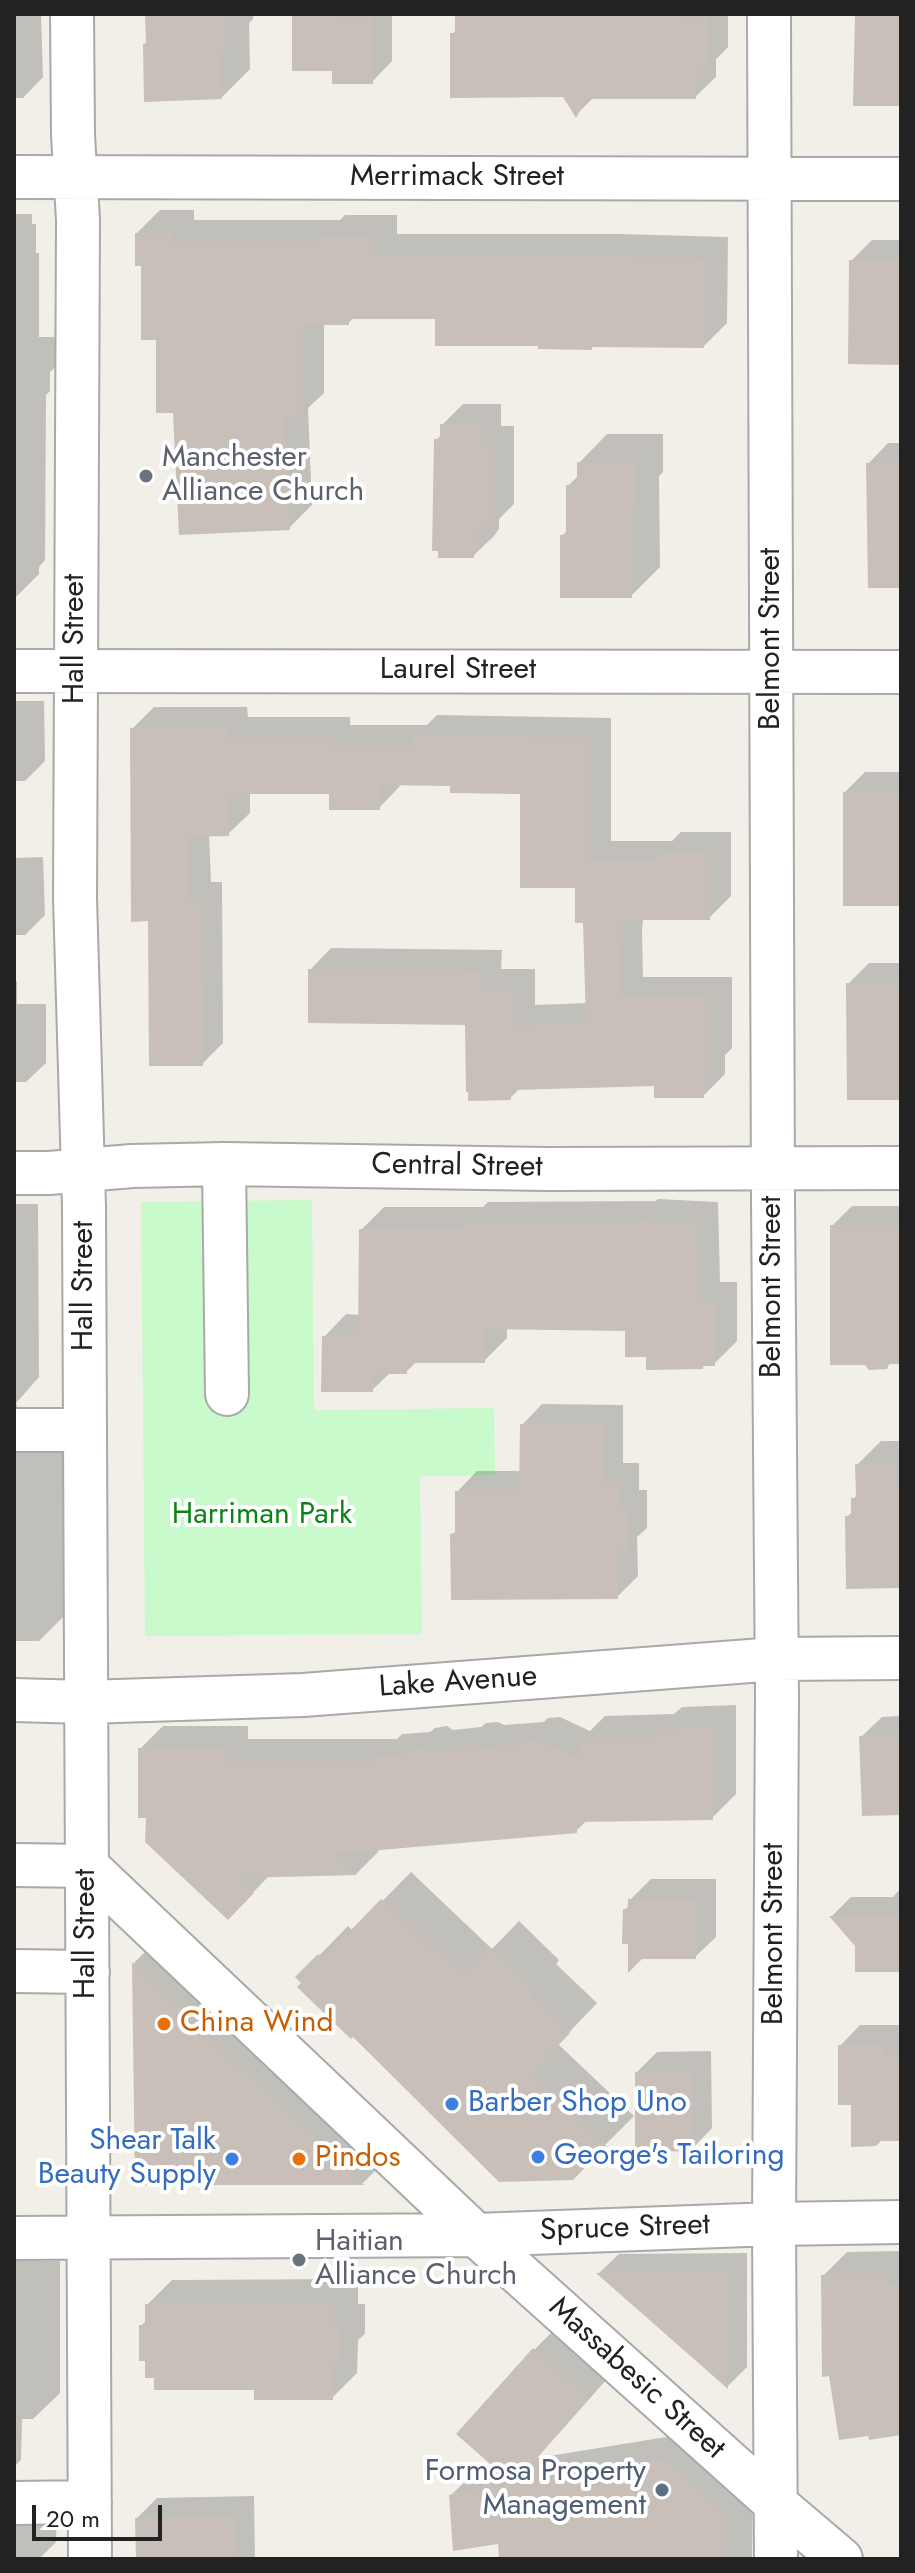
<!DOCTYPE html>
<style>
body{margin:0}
#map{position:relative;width:915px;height:2573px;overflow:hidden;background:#f2efe9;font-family:Jost,sans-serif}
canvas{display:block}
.frame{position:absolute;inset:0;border:16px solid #222;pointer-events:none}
.scale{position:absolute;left:32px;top:2505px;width:130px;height:36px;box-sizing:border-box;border:4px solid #222;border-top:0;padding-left:10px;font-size:24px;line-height:28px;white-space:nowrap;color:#222;-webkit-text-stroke:6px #fff;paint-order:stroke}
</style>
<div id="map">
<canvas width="915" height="2573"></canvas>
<div class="frame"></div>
<div class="scale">20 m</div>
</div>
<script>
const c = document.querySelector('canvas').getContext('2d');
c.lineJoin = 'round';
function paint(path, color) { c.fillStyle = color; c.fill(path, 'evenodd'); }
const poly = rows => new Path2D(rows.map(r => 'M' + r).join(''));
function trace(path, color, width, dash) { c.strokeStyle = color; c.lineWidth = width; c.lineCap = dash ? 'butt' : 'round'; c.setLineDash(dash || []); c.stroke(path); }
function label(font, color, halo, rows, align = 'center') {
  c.font = font + ' Jost,sans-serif'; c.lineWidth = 8; c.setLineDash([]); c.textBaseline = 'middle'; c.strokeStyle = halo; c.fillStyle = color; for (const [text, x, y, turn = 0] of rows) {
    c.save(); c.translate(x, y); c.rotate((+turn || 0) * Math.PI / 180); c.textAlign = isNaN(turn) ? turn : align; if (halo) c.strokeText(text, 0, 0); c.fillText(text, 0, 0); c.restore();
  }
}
paint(poly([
 [312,1200,314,1410,494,1408,495,1475,420,1476,422,1634,145,1636,141,1202]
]), '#c8facc');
paint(poly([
 [14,14,41,14,43,77,23,98,14,98],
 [147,14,253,14,253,19,249,23,250,69,221,98,148,42],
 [294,14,392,14,392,61,372,82,334,69],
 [457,14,728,14,728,47,716,59,716,77,695,97,594,97,577,114,564,95,452,34,457,29],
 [160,210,194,210,194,220,340,220,345,215,397,215,397,234,618,234,728,237,727,323,704,346,540,344,437,317,355,317,348,323,324,323,324,393,308,408,312,505,289,528,175,411,137,233],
 [14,214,32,214,32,224,36,224,36,253,39,253,39,337,55,337,55,367,50,372,50,391,46,395,45,560,39,567,39,574,16,597,14,597],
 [872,240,901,240,901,363,851,261],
 [463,404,501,404,501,426,514,426,514,504,499,519,499,529,494,536,473,556,436,440,442,434,442,425],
 [607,434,663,434,663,472,659,476,660,567,631,596,562,536,568,530,568,486,579,475,579,463],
 [888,443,901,443,901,586,868,464],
 [14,701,44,701,45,761,25,781,14,781],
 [154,707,247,707,248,717,350,717,350,725,427,725,437,715,611,718,611,841,672,841,681,832,731,832,731,896,709,918,643,918,642,932,643,977,732,977,732,1048,725,1055,725,1074,703,1096,656,1084,520,1088,510,1098,467,1023,310,970,331,948,502,950,501,969,535,969,535,1005,588,1003,585,921,577,886,522,792,452,784,400,783,400,786,379,808,331,792,250,792,250,813,228,834,209,834,211,882,222,882,223,1043,202,1064,150,919,132,729],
 [865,772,901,772,901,904,845,792],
 [43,857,45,915,25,935,14,935,14,858],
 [869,963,901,963,901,1098,848,984],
 [14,981,17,981,17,1004,46,1004,46,1063,26,1082,14,1082],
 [658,1199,718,1202,720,1282,737,1282,737,1341,714,1364,706,1364,703,1367,648,1355,627,1329,507,1327,507,1338,484,1361,417,1361,406,1372,391,1372,372,1390,324,1337,346,1314,360,1315,361,1230,384,1207,483,1207,488,1202,656,1201],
 [14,1204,38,1204,39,1377,16,1403,20,1416,46,1437,46,1452,65,1452,65,1615,39,1641,14,1641],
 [852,1206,901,1206,901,1362,891,1362,886,1367,832,1226],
 [542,1404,623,1405,623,1463,639,1463,639,1490,647,1490,647,1528,637,1537,638,1576,617,1597,452,1535,457,1530,457,1492,477,1471,522,1471,522,1425],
 [881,1441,901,1441,901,1586,847,1517,853,1511,853,1499,858,1494,858,1464],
 [736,1705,736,1794,712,1818,587,1820,576,1831,376,1848,379,1851,356,1874,270,1875,228,1918,148,1816,140,1749,163,1726,248,1726,248,1739,397,1739,402,1734,430,1732,435,1728,447,1726,453,1730,481,1727,486,1723,498,1722,504,1725,544,1722,548,1718,560,1717,590,1731,605,1716,674,1714,682,1707],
 [901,1716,901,1813,861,1737,882,1717],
 [411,1872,492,1949,519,1921,559,1960,556,1964,597,2003,558,2044,634,2116,572,2178,298,1977,348,1926,353,1931],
 [651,1879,716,1879,716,1937,695,1957,630,1942,625,1910,630,1904,630,1900],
 [901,1888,901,1970,857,1945,832,1916,851,1897,893,1897],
 [158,1939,387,2159,363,2183,136,2183,134,1963],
 [860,2025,901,2025,901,2139,853,2103,840,2046],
 [711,2051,712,2128,692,2149,637,2072,657,2052],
 [901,2251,901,2433,823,2276,847,2252],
 [747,2253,747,2367,728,2386,599,2273,619,2254],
 [14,2261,60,2261,60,2393,33,2419,22,2419,21,2460,14,2467],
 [358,2279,358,2304,365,2304,365,2334,358,2340,357,2373,332,2398,156,2376,141,2326,147,2320,147,2305,172,2280],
 [561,2323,615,2370,537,2458,691,2433,753,2488,752,2559,590,2559,451,2495,479,2468,494,2465,534,2350],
 [254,2496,255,2559,138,2559,137,2518,157,2498],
 [14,2501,57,2507,56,2542,39,2559,14,2559]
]), '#0003');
paint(poly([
 [145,14,224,14,225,50,221,50,222,99,144,102,143,44,146,43],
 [292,14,335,14,335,17,373,17,373,84,332,84,332,71,292,71],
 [455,14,680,14,680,17,708,17,708,69,699,69,699,74,696,74,696,99,586,99,576,118,563,97,450,98,450,33,455,33],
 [855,14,901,14,901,106,853,106],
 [135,233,171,233,171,242,320,242,320,237,375,237,375,256,594,256,705,259,704,348,592,347,592,350,538,349,538,346,435,346,435,319,349,319,349,325,302,325,302,417,285,417,290,530,179,535,173,413,156,413,156,340,141,340,141,266,135,266],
 [849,260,901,260,901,365,848,364],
 [440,424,482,424,482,446,495,446,495,526,479,526,479,551,474,551,474,558,438,558,438,551,432,551,434,439,440,439],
 [577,462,635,462,635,503,631,503,632,598,560,598,560,535,566,535,566,485,577,485],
 [901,462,901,588,868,588,866,463],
 [130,728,226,728,227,738,329,738,329,746,413,746,413,735,590,738,590,861,657,861,657,853,710,853,710,920,623,920,621,955,622,997,711,997,711,1071,704,1071,704,1098,654,1098,654,1086,514,1090,511,1091,511,1100,468,1101,468,1092,466,1092,465,1025,308,1023,308,969,481,971,480,990,514,990,514,1026,586,1023,583,923,575,923,575,888,520,888,520,794,450,793,450,786,380,785,380,810,329,810,329,794,229,794,229,836,188,837,190,902,201,902,203,1066,149,1066,148,921,131,922],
 [843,792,901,792,901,906,843,906],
 [846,983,901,983,901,1100,847,1100],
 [634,1221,696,1224,698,1304,715,1304,715,1366,703,1366,703,1369,646,1370,646,1357,625,1357,625,1331,485,1329,485,1363,407,1363,407,1374,374,1374,373,1392,321,1392,322,1336,358,1337,359,1229,464,1229,464,1224,634,1223],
 [830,1225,901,1225,901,1364,889,1364,887,1369,869,1370,865,1365,830,1365],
 [520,1424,604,1425,604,1482,619,1482,619,1510,628,1510,628,1550,618,1550,618,1599,451,1600,450,1534,455,1533,455,1491,519,1490],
 [895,1463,896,1488,901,1488,901,1588,846,1589,845,1516,851,1516,851,1498,856,1498,855,1464],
 [680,1728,713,1728,713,1820,576,1822,577,1833,334,1854,357,1875,238,1878,254,1893,228,1920,145,1842,146,1818,138,1818,138,1748,225,1749,225,1762,377,1762,376,1757,404,1755,410,1751,422,1749,429,1753,456,1750,460,1746,474,1745,480,1748,518,1745,523,1741,536,1740,579,1759,579,1739,656,1737,656,1730,680,1730],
 [901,1735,901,1815,862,1816,859,1736],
 [381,1899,462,1976,489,1948,532,1990,529,1994,570,2033,531,2074,606,2146,573,2180,499,2182,353,2037,351,2039,297,1987,301,1983,295,1977,318,1954,323,1959],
 [628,1899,696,1899,696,1959,642,1959,628,1973,628,1944,622,1944,623,1909,628,1909],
 [829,1916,901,1916,901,1972,855,1972,855,1946],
 [132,1962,322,2148,364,2185,135,2185],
 [838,2045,885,2045,885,2056,901,2056,901,2141,881,2141,876,2146,851,2147,851,2105,838,2105],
 [692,2071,693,2151,635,2152,635,2072],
 [727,2272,728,2389,596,2273],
 [887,2274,887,2285,901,2285,901,2435,869,2440,868,2436,839,2440,829,2376,822,2377,821,2275],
 [334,2303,334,2328,340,2328,340,2361,334,2361,333,2400,254,2400,254,2390,154,2390,154,2378,145,2378,145,2361,139,2361,139,2325,145,2325,145,2304],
 [533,2348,589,2399,513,2484,663,2459,727,2515,726,2559,499,2559,498,2544,453,2551,449,2495,513,2484,456,2434],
 [235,2515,236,2559,136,2559,135,2518]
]), '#c7bfb8');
const minor = poly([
 [72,14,73,135,78,220,75,898,84,1207,90,2559],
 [769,14,773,1200,777,1696,774,2224,776,2559],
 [14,177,901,179],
 [14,671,901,672],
 [224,1164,227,1394],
 [14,1173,49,1173,132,1166,224,1164,547,1169,901,1168],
 [14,1430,85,1430],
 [14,1700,86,1702,303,1695,776,1659,901,1658],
 [14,1865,87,1866],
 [87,1866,476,2235,775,2503,841,2559],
 [14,1971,88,1972],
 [14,2238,476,2235,774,2224,901,2222],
 [14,2503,90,2502]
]);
trace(minor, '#a9a9a9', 46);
trace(minor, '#fff', 42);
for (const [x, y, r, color] of [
 [146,476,8,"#6b7280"],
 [164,2024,8,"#e8710a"],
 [452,2104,8,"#3f7fe0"],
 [538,2157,8,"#3f7fe0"],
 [232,2159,8,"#3f7fe0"],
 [299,2159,8,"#e8710a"],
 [299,2260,8,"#6b7280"],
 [662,2490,8,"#5c6f8a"]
]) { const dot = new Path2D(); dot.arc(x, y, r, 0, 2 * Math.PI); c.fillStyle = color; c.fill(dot); trace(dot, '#fff', 3); }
label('30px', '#222', '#fff', [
 ["Merrimack Street",457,178],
 ["Hall Street",76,639,-90],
 ["Belmont Street",772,639,-90],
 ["Laurel Street",458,671],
 ["Central Street",457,1167,1],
 ["Hall Street",85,1286,-90],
 ["Belmont Street",773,1287,-90],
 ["Lake Avenue",458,1683,-4],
 ["Hall Street",87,1934,-90],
 ["Belmont Street",775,1934,-90],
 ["Spruce Street",625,2229,-2],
 ["Massabesic Street",636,2379,42]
]);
label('30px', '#5b616d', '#fff', [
 ["Manchester",162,459],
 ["Alliance Church",162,493],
 ["Haitian",315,2243],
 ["Alliance Church",315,2277]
], 'left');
label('30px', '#0c8416', '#fff', [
 ["Harriman Park",262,1516]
]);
label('30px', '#c56008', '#fff', [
 ["China Wind",180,2024],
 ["Pindos",315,2159]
], 'left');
label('30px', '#366cbe', '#fff', [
 ["Barber Shop Uno",468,2104],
 ["Shear Talk",216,2142,"right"],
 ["Beauty Supply",216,2176,"right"],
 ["George's Tailoring",554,2157]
], 'left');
label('30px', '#4e5e75', '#fff', [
 ["Formosa Property",646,2473],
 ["Management",646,2507]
], 'right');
</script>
